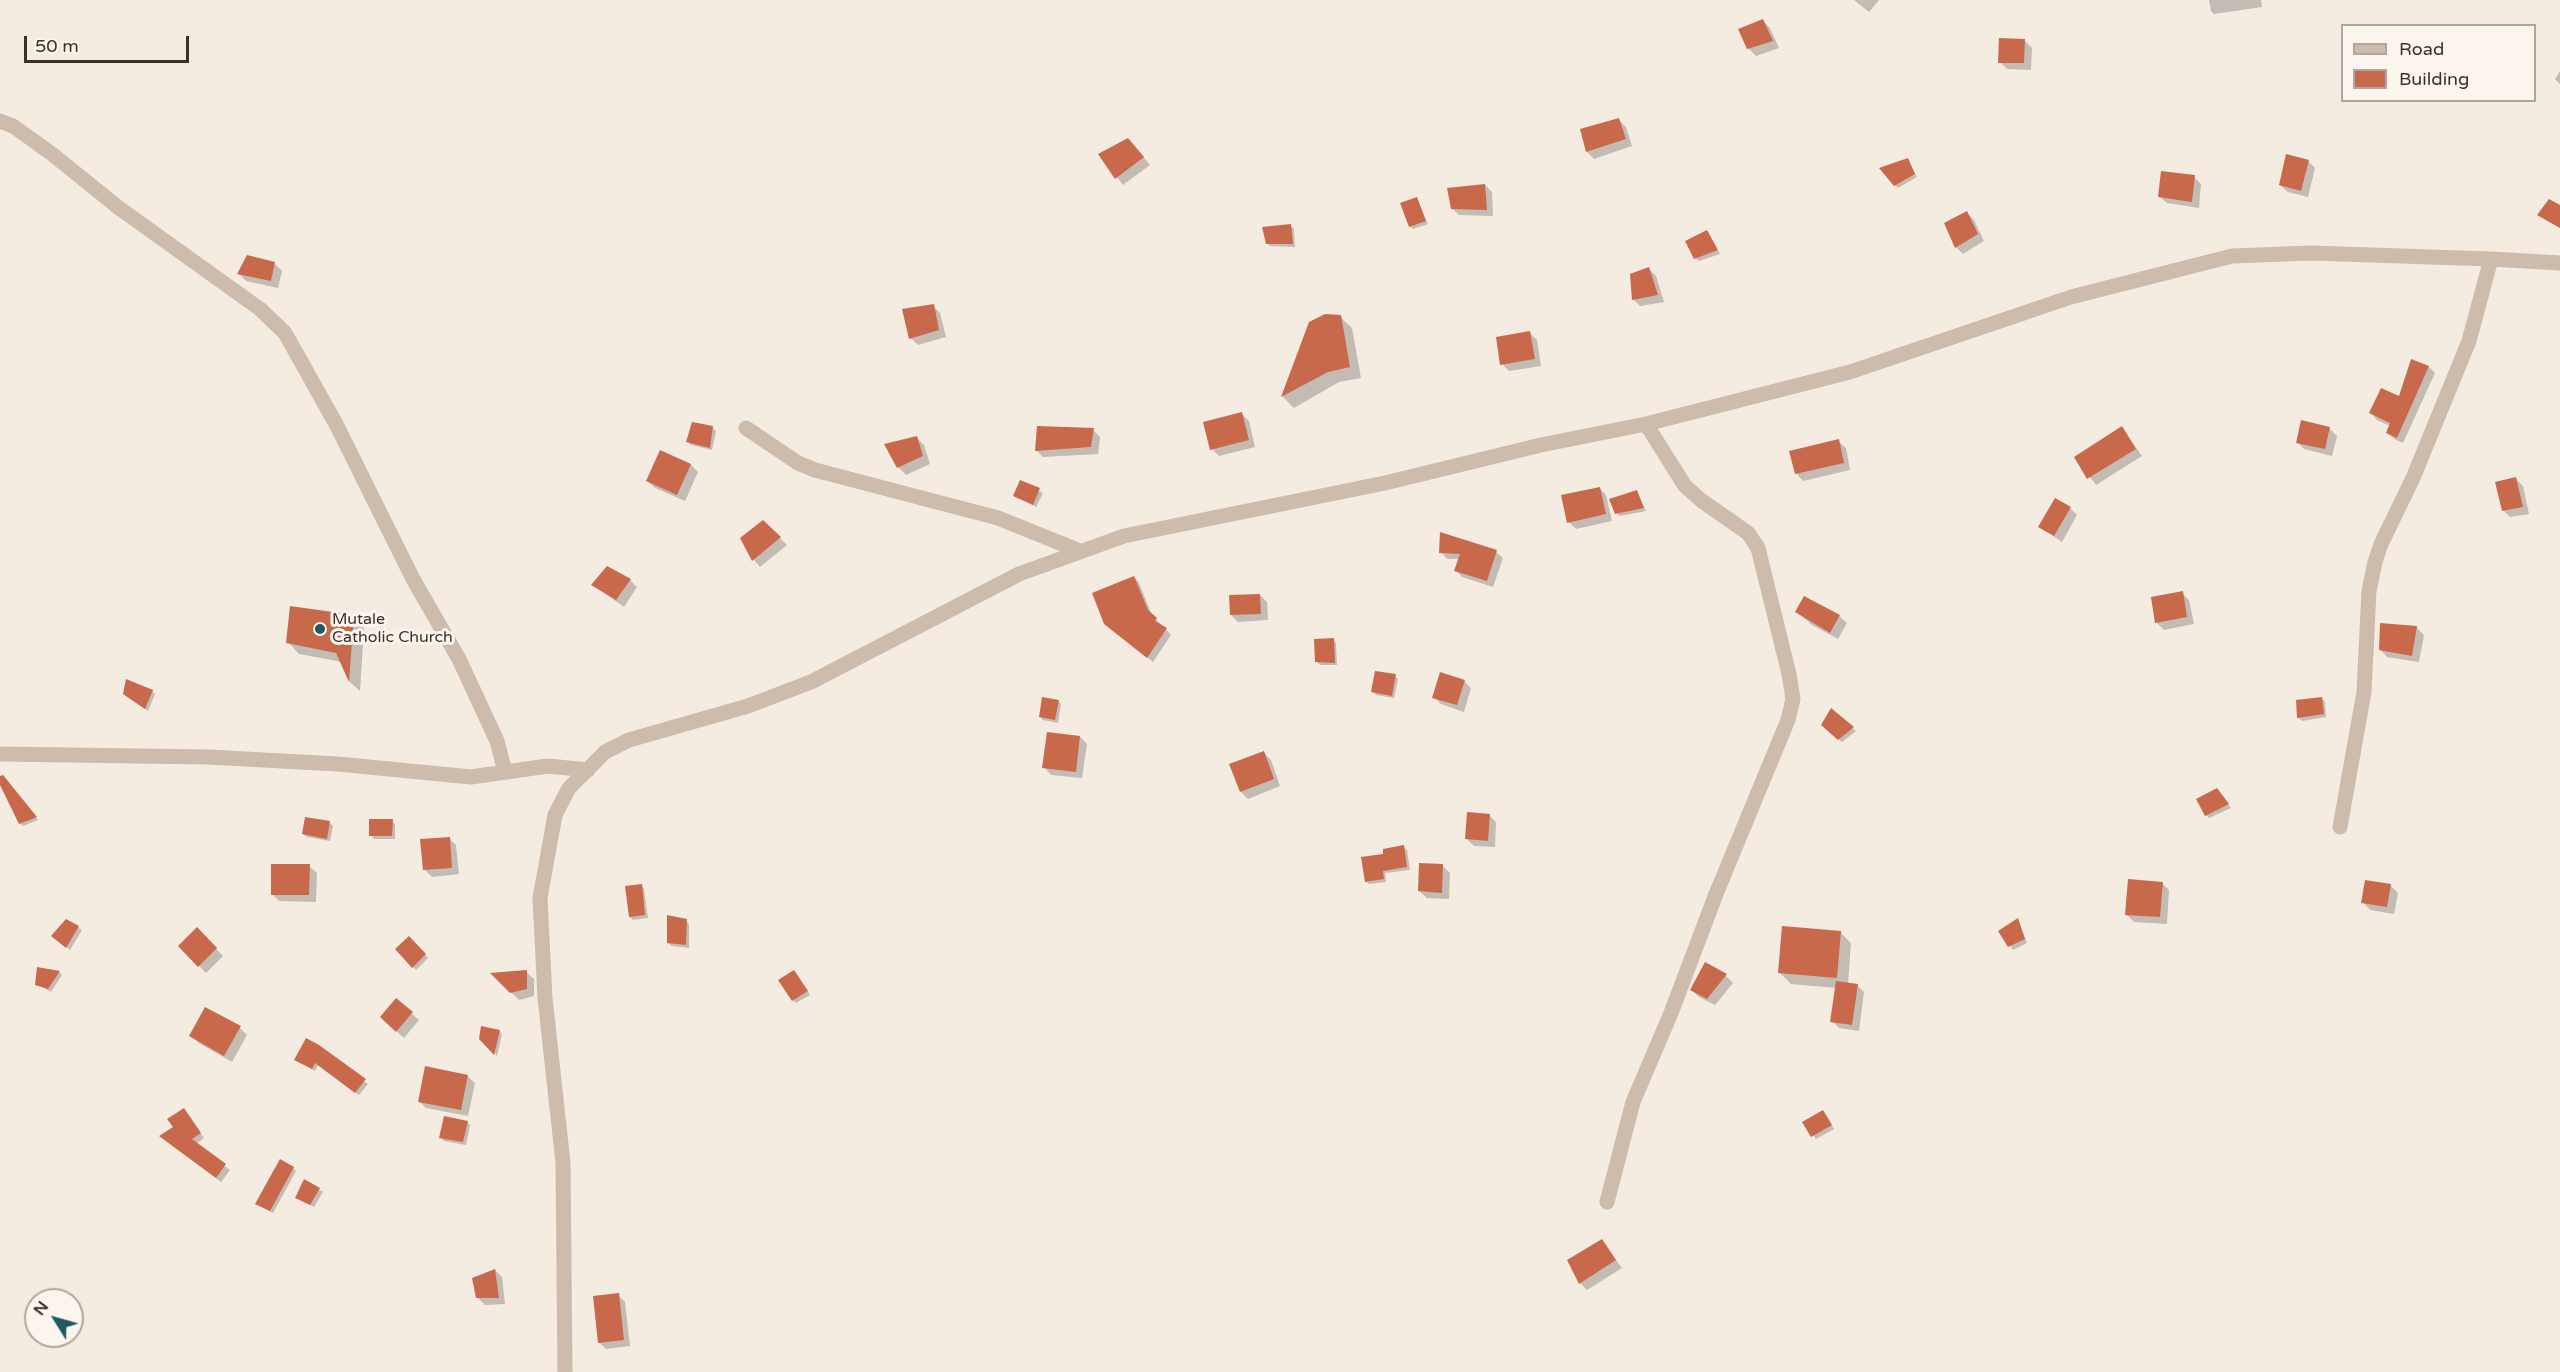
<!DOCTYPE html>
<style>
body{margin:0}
#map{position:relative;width:2560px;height:1372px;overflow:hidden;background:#f4ebe1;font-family:"Varela Round",sans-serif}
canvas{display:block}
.legend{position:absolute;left:2341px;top:24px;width:195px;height:78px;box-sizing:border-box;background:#fbf5ee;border:2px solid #aea6a0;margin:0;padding:8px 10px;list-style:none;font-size:18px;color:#3b302b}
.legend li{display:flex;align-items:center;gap:12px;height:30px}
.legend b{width:30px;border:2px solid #aea6a0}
.north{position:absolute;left:24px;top:1288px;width:60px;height:60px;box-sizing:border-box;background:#fbf5ee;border:2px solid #aea6a0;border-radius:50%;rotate:307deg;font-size:16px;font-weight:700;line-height:24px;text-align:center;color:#3b302b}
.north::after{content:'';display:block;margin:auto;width:21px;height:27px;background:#1f5a5e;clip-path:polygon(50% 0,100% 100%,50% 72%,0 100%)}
.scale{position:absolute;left:24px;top:36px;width:165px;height:27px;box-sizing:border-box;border:3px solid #3b302b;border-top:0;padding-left:8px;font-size:18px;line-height:21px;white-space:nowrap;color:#3b302b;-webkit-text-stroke:4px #fbf5ee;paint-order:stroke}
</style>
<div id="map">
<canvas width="2560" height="1372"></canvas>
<ul class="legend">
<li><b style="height:8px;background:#cdbbac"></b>Road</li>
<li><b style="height:16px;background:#c8694b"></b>Building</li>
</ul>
<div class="north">N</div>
<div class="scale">50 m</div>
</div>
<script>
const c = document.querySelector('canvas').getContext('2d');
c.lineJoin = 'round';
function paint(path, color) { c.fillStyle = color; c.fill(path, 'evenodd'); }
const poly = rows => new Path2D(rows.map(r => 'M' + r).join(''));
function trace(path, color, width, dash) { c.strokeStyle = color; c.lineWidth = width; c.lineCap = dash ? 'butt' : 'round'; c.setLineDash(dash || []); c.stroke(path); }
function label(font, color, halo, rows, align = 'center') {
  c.font = font + ' "Varela Round",sans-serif'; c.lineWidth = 6; c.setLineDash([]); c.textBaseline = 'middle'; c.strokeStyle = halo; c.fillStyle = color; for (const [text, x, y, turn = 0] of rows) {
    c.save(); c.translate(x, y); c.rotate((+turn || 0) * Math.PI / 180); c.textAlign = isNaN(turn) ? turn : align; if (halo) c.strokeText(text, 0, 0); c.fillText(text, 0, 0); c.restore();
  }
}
paint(poly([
 [1854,0,1879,0,1869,12],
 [2209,0,2261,0,2262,7,2214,14,2211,11],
 [1763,21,1770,28,1779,48,1756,56,1748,48],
 [2024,40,2032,48,2031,70,2007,69,2000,62],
 [2560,71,2560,84,2555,79],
 [1618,119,1626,127,1632,146,1594,159,1587,152,1582,130],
 [1135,147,1150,165,1123,185,1100,154],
 [1907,160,1917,177,1898,188,1895,185],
 [2308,161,2315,168,2308,197,2288,192,2280,185],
 [2194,177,2201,184,2199,208,2167,203,2159,196],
 [1485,185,1492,192,1493,216,1459,215,1452,208],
 [1416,199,1428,224,1413,229,1410,226],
 [1967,213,1974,220,1984,241,1963,254,1956,247,1946,224],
 [1290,225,1294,229,1295,247,1270,246,1267,243],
 [1707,232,1720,254,1699,261,1695,258],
 [275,264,282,271,278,288,246,281,239,274],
 [1649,269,1656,276,1664,302,1640,306,1633,299],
 [933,306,940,313,946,337,918,345,911,338],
 [1340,317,1352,328,1361,378,1339,382,1294,408,1283,397,1311,323],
 [1530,333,1537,340,1541,366,1509,371,1502,364],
 [2429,367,2435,373,2403,443,2394,439,2388,433,2390,426,2377,420,2371,413,2400,398],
 [1242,414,1249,421,1255,447,1219,456,1212,449],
 [2302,422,2330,429,2337,436,2332,456,2304,449,2297,442],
 [713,428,716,431,712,450,691,445,688,442],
 [2122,428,2142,456,2096,485,2076,458],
 [1093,430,1100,437,1098,454,1043,457,1036,450],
 [916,437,924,445,930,464,906,475,898,467,886,445],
 [1838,441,1846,448,1850,470,1803,481,1796,473],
 [661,452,691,465,698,472,685,501,655,488,648,481],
 [2516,479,2523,486,2529,514,2510,517,2503,510],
 [1021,482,1043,493,1036,507,1015,495],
 [1599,488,1606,495,1612,521,1576,529,1569,522],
 [1636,492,1646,511,1620,516,1617,513],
 [2070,508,2077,515,2062,542,2040,527],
 [763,522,787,545,760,567,754,560,742,538],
 [1441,552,1496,552,1503,558,1493,587,1462,577,1456,570,1459,559,1447,559],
 [1134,577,1139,583,1152,615,1171,635,1153,662,1112,629],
 [630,580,637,587,624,607,593,585],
 [2182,593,2189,600,2194,624,2164,630,2156,622],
 [1260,595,1267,602,1268,620,1238,622,1231,615],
 [1797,612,1839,616,1847,623,1838,639,1812,625],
 [353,616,364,628,360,691,350,682,342,662,299,654,288,642],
 [2381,624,2417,628,2424,635,2419,662,2387,657,2380,649],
 [1333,640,1336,643,1337,665,1320,665,1317,662],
 [1395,676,1398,679,1394,698,1376,695,1373,692],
 [1464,681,1471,688,1464,712,1441,704,1434,697],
 [152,691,155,694,148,711,128,697],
 [2322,698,2325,702,2326,717,2302,721,2299,718],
 [1058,701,1061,704,1058,723,1043,720,1040,717],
 [1831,710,1856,731,1842,742,1826,728],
 [1080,737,1087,744,1082,778,1051,775,1044,767],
 [1264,753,1271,760,1280,786,1248,799,1241,792],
 [0,778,6,780,38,820,23,826,20,823],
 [2220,793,2231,808,2209,818,2206,815],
 [1489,815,1496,822,1495,847,1474,846,1467,839],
 [392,821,395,824,395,839,374,839,371,835],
 [330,823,333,826,330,841,307,837,303,834],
 [449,838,456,845,459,874,432,877,425,870],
 [1404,847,1407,850,1410,870,1385,873,1386,882,1369,884,1366,881,1385,855],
 [309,866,317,873,316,902,279,901,272,894],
 [1443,866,1450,873,1449,899,1427,898,1419,891],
 [2162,883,2169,890,2167,924,2134,922,2126,914],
 [641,885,644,889,648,918,633,920,630,917],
 [2391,886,2398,893,2394,914,2370,910,2363,902],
 [2018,920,2027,943,2013,950,2000,931],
 [66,921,82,930,70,950,53,935],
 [686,921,689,924,689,948,672,946,668,943],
 [197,929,223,956,206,973,180,946],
 [1840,932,1851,943,1848,984,1857,985,1864,992,1859,1031,1839,1028,1832,1021,1837,988,1791,984,1780,973],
 [409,938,428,958,416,970,397,949],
 [1705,964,1726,976,1733,983,1715,1005,1699,997,1692,990],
 [794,971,810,995,796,1003,793,1000],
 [59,972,62,975,51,992,37,984],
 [526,972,534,979,534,996,519,1000,493,974],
 [396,1000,419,1020,404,1038,389,1024],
 [240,1028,247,1035,232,1062,199,1043,191,1036],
 [499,1031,502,1034,497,1056,480,1038],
 [306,1040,368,1084,359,1095,318,1065,315,1071,296,1060],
 [467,1076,475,1083,468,1116,426,1108,419,1101],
 [184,1110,204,1138,196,1144,230,1170,221,1182,161,1137,175,1128],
 [1826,1115,1834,1129,1816,1139,1804,1122],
 [467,1122,470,1125,466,1145,444,1141,441,1138],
 [293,1168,296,1171,273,1213,260,1206,257,1203],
 [305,1181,323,1192,314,1207,297,1198],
 [1602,1241,1622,1268,1587,1290,1580,1283],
 [495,1270,502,1277,505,1304,485,1305,478,1298],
 [618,1295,625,1302,630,1346,606,1349,599,1342]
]), '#0003');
paint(poly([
 [1763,19,1773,41,1747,49,1738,29],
 [1999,38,2025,39,2024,63,1998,63],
 [1619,118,1626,139,1586,152,1580,129],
 [1128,138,1144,157,1115,179,1098,154],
 [2286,154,2309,160,2301,191,2279,185],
 [1908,158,1915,174,1894,186,1879,168],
 [2161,171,2195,175,2192,202,2158,197],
 [1485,184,1487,210,1451,209,1447,188],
 [1417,197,1426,221,1409,227,1400,203],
 [2549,199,2560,205,2560,228,2537,215],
 [1967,211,1978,234,1955,248,1944,223],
 [1291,224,1293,244,1266,244,1262,227],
 [1707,230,1718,250,1694,259,1685,241],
 [247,255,275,262,271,281,237,274],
 [1649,267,1658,295,1632,300,1630,274],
 [934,304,939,330,909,339,902,309],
 [1325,314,1341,315,1350,367,1328,372,1281,397,1309,322],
 [1530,331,1535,359,1500,365,1496,337],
 [2411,359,2429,366,2397,438,2386,433,2390,423,2369,413,2381,388,2399,396],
 [1242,412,1249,440,1210,450,1203,422],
 [2301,420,2330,427,2325,449,2296,443],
 [692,422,713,426,710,448,686,442],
 [1037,426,1094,428,1091,447,1035,451],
 [2122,426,2136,449,2087,479,2074,457],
 [917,436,923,456,897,468,884,444],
 [1839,439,1844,463,1795,474,1789,451],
 [660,450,691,464,677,495,646,481],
 [2516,477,2523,507,2502,511,2495,482],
 [1020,480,1040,488,1033,505,1013,496],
 [1600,487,1606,514,1567,523,1561,495],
 [1637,490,1644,508,1615,514,1609,499],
 [2055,498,2071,507,2054,536,2038,527],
 [763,520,781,537,752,561,740,538],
 [1440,532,1497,550,1487,581,1454,571,1460,554,1439,553],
 [607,566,631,579,616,600,591,585],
 [1134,576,1148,610,1157,618,1155,621,1167,628,1147,658,1104,624,1092,593],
 [2183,591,2187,617,2155,623,2151,597],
 [1260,594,1261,614,1230,615,1229,595],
 [1804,596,1840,615,1830,633,1795,612],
 [290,606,354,615,349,682,336,653,286,643],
 [2380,623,2417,626,2412,656,2379,650],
 [1334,638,1335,663,1315,662,1314,639],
 [1375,671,1396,674,1392,696,1371,692],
 [1440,672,1465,680,1457,705,1432,698],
 [126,679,153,690,145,709,123,694],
 [1042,697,1059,700,1055,720,1039,717],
 [2322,697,2324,714,2297,718,2296,700],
 [1831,708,1854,727,1838,740,1821,725],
 [1047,732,1080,736,1076,772,1042,768],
 [1264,751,1274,779,1240,792,1229,764],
 [3,775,37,817,19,824,0,785,0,776],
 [2217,788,2229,804,2205,816,2196,799],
 [1467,812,1490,814,1488,841,1465,839],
 [305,817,330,821,327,839,302,834],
 [369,819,393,819,392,836,369,836],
 [450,837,452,868,423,870,420,839],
 [1404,845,1407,867,1383,871,1384,879,1365,882,1361,857,1383,854,1383,849],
 [1419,863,1443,864,1442,893,1418,891],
 [271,864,310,864,309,895,271,895],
 [2128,879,2163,882,2160,917,2125,915],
 [2365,880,2391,884,2387,907,2361,903],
 [642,884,645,915,629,917,625,886],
 [667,915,687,919,686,945,667,943],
 [2018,918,2025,939,2008,947,1998,931],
 [66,919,79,926,66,948,51,936],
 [1782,926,1841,931,1837,978,1778,973],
 [197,927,217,948,198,967,178,946],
 [409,936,426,954,412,968,395,949],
 [1705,962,1727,974,1707,999,1690,990],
 [37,967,60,971,48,989,35,985],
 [527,970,527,989,510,993,490,973],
 [794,970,808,991,792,1001,778,980],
 [1836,981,1858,984,1852,1025,1830,1022],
 [396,998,413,1012,396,1032,380,1017],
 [205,1007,241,1026,224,1056,189,1036],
 [481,1026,500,1030,494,1055,479,1039],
 [306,1038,319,1045,366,1079,355,1093,315,1063,312,1069,294,1060],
 [425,1066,468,1075,461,1110,418,1102],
 [184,1108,201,1133,192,1139,226,1164,216,1178,159,1136,173,1127,167,1119],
 [1823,1110,1832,1125,1811,1137,1802,1122],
 [444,1116,468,1121,463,1142,439,1138],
 [280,1159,294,1167,270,1211,255,1204],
 [304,1179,320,1188,310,1205,295,1198],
 [1602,1239,1616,1260,1579,1284,1567,1260],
 [495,1269,499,1298,476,1298,472,1278],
 [619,1293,624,1340,598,1343,593,1296]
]), '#c8694b');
trace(poly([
 [0,121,13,126,52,154,119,208,260,309,285,333,336,424,413,579,459,659,497,741,505,772],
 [746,428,798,463,815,470,998,518,1080,551],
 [0,754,208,757,338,764,471,777,548,766,588,770],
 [2340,827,2364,692,2369,591,2375,562,2381,544,2413,478,2469,341,2491,259],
 [1607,1202,1633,1102,1671,1013,1716,894,1788,720,1793,699,1789,674,1758,548,1748,533,1702,501,1685,486,1646,424],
 [565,1372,563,1163,545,998,540,898,555,815,569,788,605,752,629,740,748,706,811,682,1019,574,1124,536,1385,483,1541,445,1646,424,1850,372,2071,297,2232,256,2311,253,2491,259,2560,263]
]), '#cdbbac', 15);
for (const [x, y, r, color] of [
 [320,629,6,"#1f5a5e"]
]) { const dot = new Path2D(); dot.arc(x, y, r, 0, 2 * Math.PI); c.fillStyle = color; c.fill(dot); trace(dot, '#fbf5ee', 2); }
label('16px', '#3b302b', '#fbf5ee', [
 ["Mutale",332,620],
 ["Catholic Church",332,638]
], 'left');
</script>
